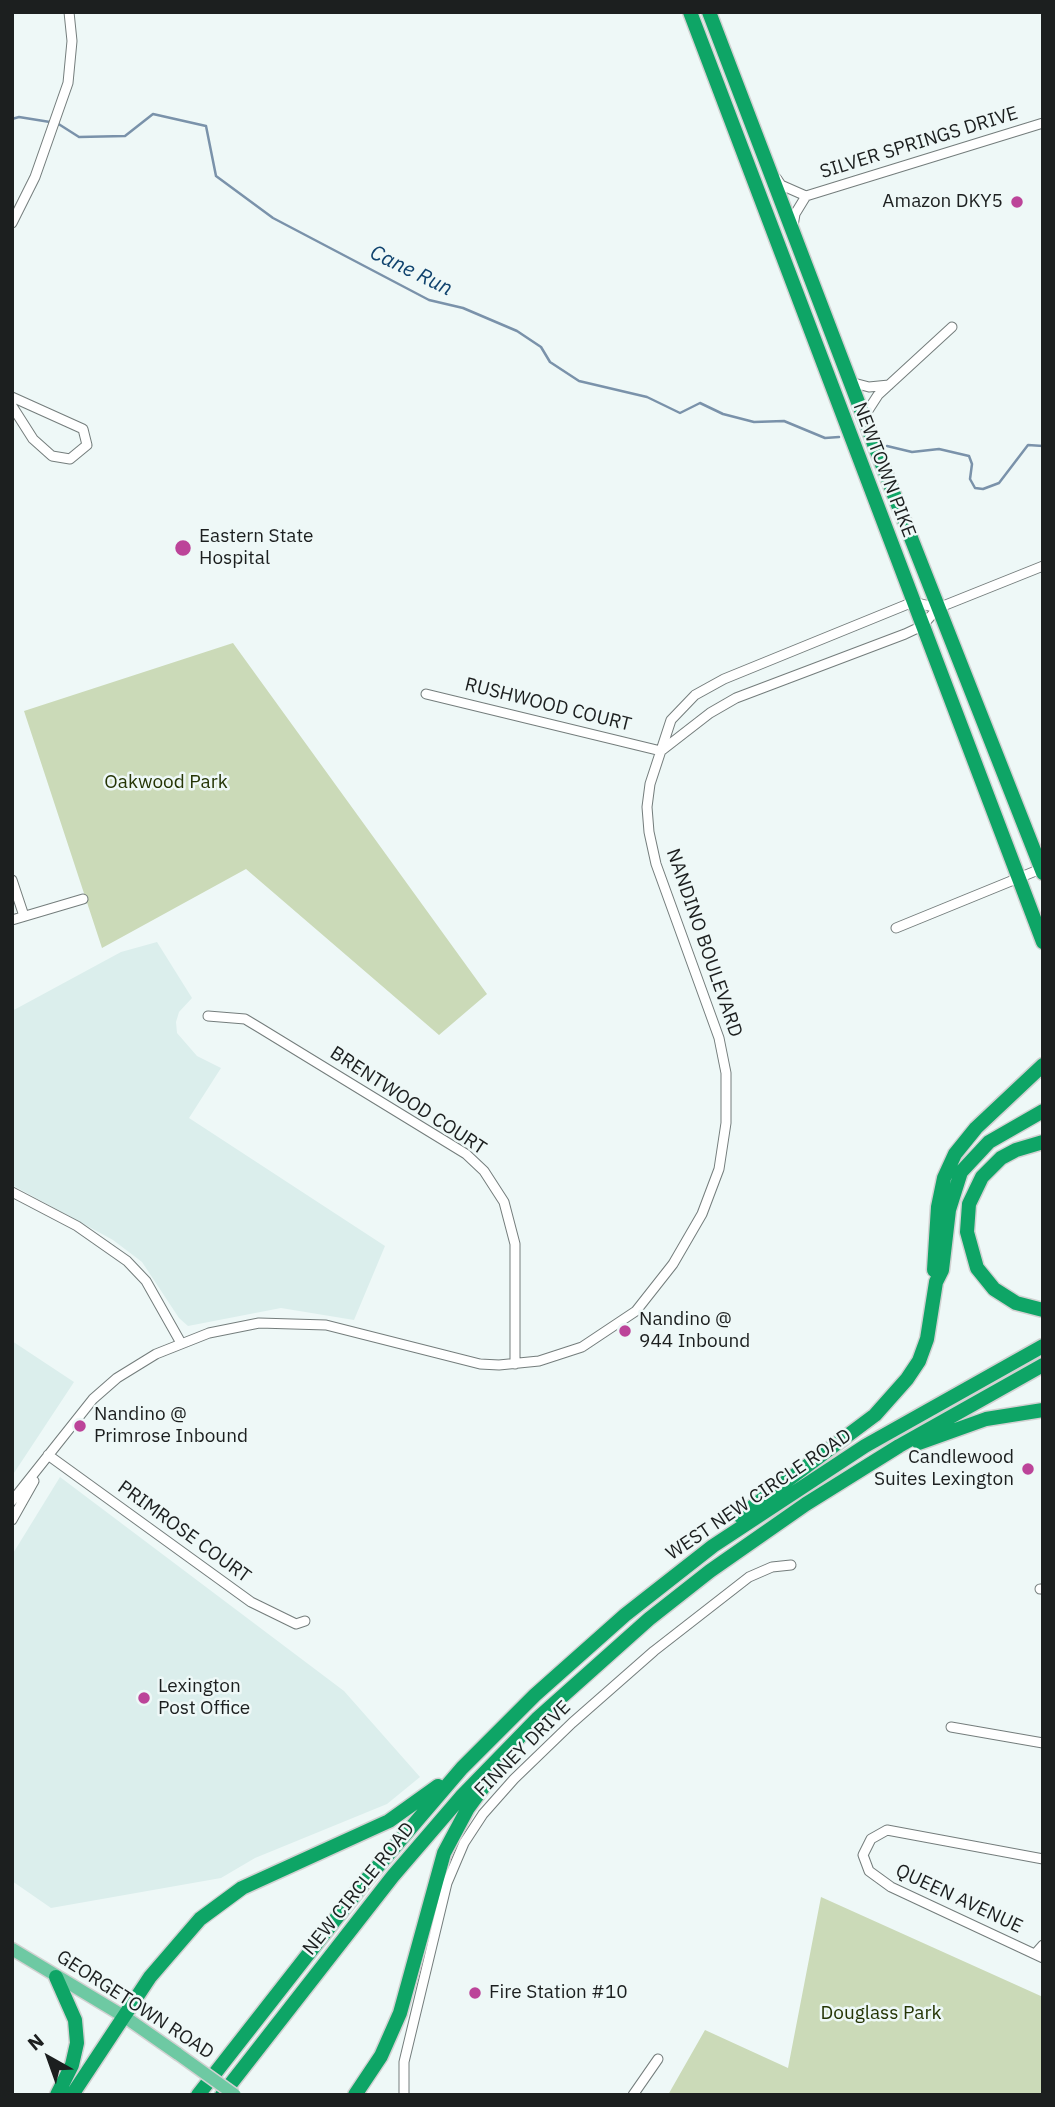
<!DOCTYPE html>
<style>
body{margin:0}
#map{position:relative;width:1055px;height:2107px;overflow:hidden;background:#eef8f7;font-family:"IBM Plex Sans",sans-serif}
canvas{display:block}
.frame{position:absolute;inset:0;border:14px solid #1c1f1f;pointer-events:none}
.north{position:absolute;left:14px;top:2023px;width:70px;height:70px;-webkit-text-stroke:5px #eef8f7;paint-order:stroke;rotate:320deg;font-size:19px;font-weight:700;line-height:28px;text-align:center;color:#1c1f1f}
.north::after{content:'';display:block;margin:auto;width:24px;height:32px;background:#1c1f1f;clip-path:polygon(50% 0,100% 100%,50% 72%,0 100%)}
</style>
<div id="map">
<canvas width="1055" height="2107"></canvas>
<div class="frame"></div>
<div class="north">N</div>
</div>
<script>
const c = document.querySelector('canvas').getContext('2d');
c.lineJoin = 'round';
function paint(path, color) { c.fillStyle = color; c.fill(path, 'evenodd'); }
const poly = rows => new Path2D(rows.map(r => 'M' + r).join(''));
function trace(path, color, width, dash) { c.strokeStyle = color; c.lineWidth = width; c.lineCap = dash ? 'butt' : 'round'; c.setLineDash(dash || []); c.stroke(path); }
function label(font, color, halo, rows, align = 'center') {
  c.font = font + ' "IBM Plex Sans",sans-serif'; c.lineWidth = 5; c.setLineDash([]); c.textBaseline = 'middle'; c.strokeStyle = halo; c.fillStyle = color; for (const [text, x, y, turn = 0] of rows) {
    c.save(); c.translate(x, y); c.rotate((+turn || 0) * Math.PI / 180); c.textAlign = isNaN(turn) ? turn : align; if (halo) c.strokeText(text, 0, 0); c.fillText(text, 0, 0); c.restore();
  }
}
paint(poly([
 [157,942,192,998,179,1012,176,1022,177,1033,197,1056,221,1068,189,1118,385,1246,354,1320,281,1308,188,1326,179,1318,142,1262,113,1240,12,1185,12,1011,121,952],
 [12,1341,74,1382,12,1476],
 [60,1477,344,1691,420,1777,387,1804,255,1858,221,1878,51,1908,12,1881,12,1555]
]), '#dbeeec');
paint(poly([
 [233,643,487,994,439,1035,246,869,102,948,24,711],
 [821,1897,1043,1997,1043,2095,668,2095,705,2030,788,2068]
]), '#cbdab8');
trace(poly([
 [12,119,19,117,50,122],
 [57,123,79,137,125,136,153,114,206,126,216,176,273,218,429,300,463,308,517,331,541,347,550,362,579,381,647,397,680,413,700,403,723,414,754,422,784,421,825,438,839,437],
 [887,446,912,452,939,449,969,456,972,464,970,479,975,488,983,489,999,483,1028,445,1043,446]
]), '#7a92aa', 2.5);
const minor = poly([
 [777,179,781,185,806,196,1043,123],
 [12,223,35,177,68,83,72,41,69,12],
 [793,226,795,214,806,196],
 [850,382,869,387,889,385],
 [12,397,83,429,87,445,70,459,52,456,33,439,12,406],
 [867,420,867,412,878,395,952,327],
 [426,694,661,751],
 [661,751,710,713,736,698,905,634,922,626,938,608,1043,566],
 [12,880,24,916],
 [12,920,83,899],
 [896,928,1043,868],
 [208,1016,245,1019,260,1028,466,1154,484,1171,504,1202,515,1244,515,1364],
 [12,1192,77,1226,127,1261,146,1281,181,1343],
 [48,1455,251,1602,296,1624,305,1621],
 [12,1501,93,1399,117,1378,156,1354,209,1333,259,1323,326,1325,480,1364,499,1365,539,1361,582,1347,636,1311,673,1264,702,1214,719,1169,726,1123,726,1073,719,1038,656,864,649,832,647,807,650,784,671,720,695,695,724,679,913,602,938,608],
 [12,1520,34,1481],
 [1040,1589,1043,1589],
 [951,1727,1043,1743],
 [1043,1859,887,1830,871,1839,863,1855,869,1871,891,1887,1043,1958],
 [1035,1954,1043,1945],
 [404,2095,404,2062,447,1883,464,1843,483,1814,514,1779,572,1723,654,1651,749,1577,772,1567,791,1565],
 [633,2095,658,2059]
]);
const major = poly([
 [12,1949,125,2017,178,2054]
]);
const highway = poly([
 [690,12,1043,942],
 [709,12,874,444,1043,873],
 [1043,1142,1016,1150,1001,1158,982,1177,969,1204,967,1232,977,1268,994,1289,1016,1303,1043,1310],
 [934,1270,938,1207,944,1178,955,1154,976,1128,1043,1065],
 [919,1443,986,1419,1043,1410],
 [740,1516,875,1415,907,1379,919,1361,927,1339,936,1282,942,1270,949,1210,961,1172,989,1142,1043,1111],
 [56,1977,75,2020,77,2043,72,2065,57,2095],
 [72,2095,150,1977,200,1919,242,1888,389,1821,438,1786],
 [198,2095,367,1879,462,1768,535,1695,625,1615,713,1546,865,1446,1043,1346],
 [222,2095,393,1876,461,1797,538,1718,649,1619,710,1571,806,1504,899,1446,1043,1365],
 [355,2095,381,2056,400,2013,444,1853,468,1808,487,1782]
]);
trace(minor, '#747d7c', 11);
trace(major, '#d2d2d2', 15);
trace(highway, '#d2d2d2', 17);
trace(minor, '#fff', 9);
trace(major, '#6ec9a3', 12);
trace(highway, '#0ea566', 14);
const majorBridge = poly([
 [178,2054,235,2095]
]);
trace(majorBridge, '#d2d2d2', 15, []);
trace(majorBridge, '#6ec9a3', 12);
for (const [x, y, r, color] of [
 [1017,202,7,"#bc4499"],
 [183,548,9,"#bc4499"],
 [625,1331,7,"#bc4499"],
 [80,1426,7,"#bc4499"],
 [1028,1469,7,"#bc4499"],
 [144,1698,7,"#bc4499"],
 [475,1993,7,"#bc4499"]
]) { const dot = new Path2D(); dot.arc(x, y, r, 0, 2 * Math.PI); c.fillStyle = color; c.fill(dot); trace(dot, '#eef8f7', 2.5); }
label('19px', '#1c1f1f', '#eef8f7', [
 ["SILVER SPRINGS DRIVE",919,143,-17],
 ["NEWTOWN PIKE",884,470,69],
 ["RUSHWOOD COURT",548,705,14],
 ["NANDINO BOULEVARD",704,943,71],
 ["BRENTWOOD COURT",408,1101,33],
 ["WEST NEW CIRCLE ROAD",759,1495,-34],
 ["PRIMROSE COURT",184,1532,36],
 ["FINNEY DRIVE",523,1749,-45],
 ["NEW CIRCLE ROAD",359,1889,-51],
 ["QUEEN AVENUE",959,1899,25],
 ["GEORGETOWN ROAD",135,2005,33]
]);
label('19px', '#1c1f1f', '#eef8f7', [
 ["Amazon DKY5",1003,202,"right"],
 ["Eastern State",199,537],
 ["Hospital",199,559],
 ["Nandino @",639,1320],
 ["944 Inbound",639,1342],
 ["Nandino @",94,1415],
 ["Primrose Inbound",94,1437],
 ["Candlewood",1014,1458,"right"],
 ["Suites Lexington",1014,1480,"right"],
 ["Lexington",158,1687],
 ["Post Office",158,1709],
 ["Fire Station #10",489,1993]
], 'left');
label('19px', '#253505', '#eef8f7', [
 ["Oakwood Park",166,783],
 ["Douglass Park",881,2014]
]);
label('italic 21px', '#10436e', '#eef8f7', [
 ["Cane Run",411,271,26]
]);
</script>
